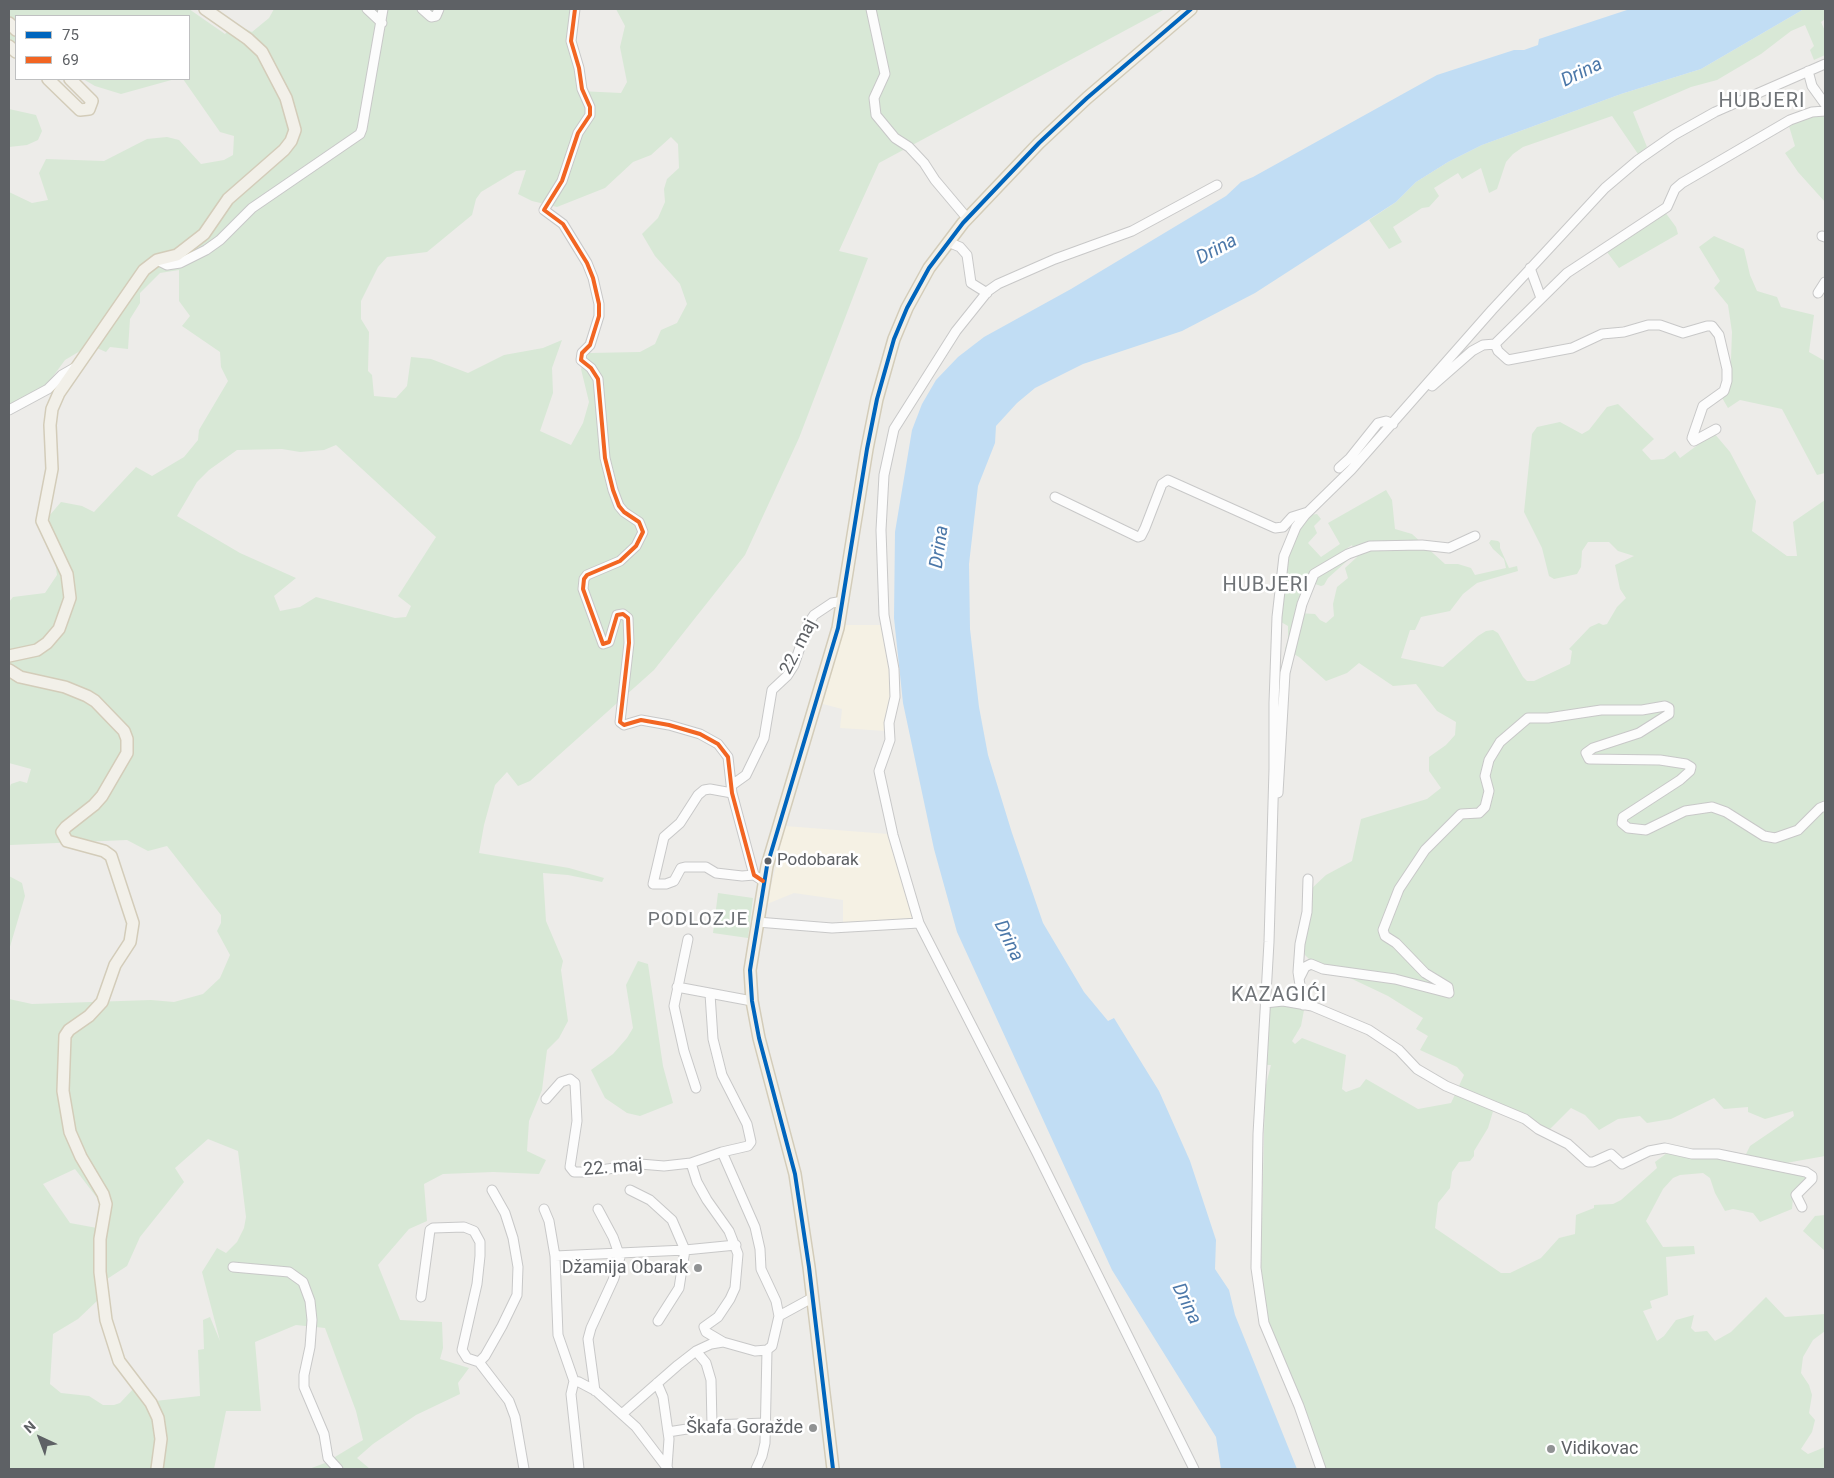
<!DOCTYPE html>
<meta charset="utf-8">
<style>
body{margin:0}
#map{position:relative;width:1834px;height:1478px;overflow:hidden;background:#edece9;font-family:Roboto,sans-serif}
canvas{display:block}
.frame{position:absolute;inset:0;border:10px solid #5e6165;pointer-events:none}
.legend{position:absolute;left:15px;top:15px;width:175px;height:65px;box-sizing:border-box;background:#fff;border:1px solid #bfc0c1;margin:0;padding:6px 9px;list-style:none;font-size:15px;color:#5e6165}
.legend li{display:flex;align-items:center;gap:10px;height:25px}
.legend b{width:25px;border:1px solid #bfc0c1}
.north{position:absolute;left:15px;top:1413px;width:50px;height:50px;-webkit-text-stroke:4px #fff;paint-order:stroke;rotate:317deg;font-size:14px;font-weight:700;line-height:20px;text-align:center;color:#5e6165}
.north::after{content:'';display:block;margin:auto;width:18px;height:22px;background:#5e6165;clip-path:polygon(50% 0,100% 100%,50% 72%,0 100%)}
</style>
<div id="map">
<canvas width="1834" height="1478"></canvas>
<div class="frame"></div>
<ul class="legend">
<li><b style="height:6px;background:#0065bd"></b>75</li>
<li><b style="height:6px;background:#f26522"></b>69</li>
</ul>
<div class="north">N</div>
</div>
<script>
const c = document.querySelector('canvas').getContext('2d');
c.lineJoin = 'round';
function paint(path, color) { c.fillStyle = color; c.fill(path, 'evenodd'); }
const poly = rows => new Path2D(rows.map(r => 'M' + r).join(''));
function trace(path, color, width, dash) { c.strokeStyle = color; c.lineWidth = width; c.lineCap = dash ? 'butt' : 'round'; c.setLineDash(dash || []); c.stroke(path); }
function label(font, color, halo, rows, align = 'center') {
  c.font = font + ' Roboto,sans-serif'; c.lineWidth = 5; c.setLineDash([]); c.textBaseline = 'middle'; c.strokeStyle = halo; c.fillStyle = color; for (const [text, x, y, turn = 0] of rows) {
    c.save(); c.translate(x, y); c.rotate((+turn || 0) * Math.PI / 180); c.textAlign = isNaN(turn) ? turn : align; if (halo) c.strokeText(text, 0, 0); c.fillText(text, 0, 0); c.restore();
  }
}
paint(poly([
 [845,625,884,625,893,693,886,731,840,728,842,709,823,704],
 [785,826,888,834,913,918,843,923,843,900,794,893,767,904]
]), '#f5f1e4');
paint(poly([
 [9,9,189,9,225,34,235,24,252,32,269,18,274,9,573,9,579,91,621,93,627,82,620,47,625,26,616,9,1165,9,879,163,839,251,868,258,799,438,745,555,654,670,530,781,518,786,507,772,495,785,484,825,479,853,569,868,604,878,602,882,568,875,543,873,546,921,563,961,561,970,568,1021,559,1038,547,1050,542,1090,529,1121,527,1151,546,1160,539,1174,493,1172,443,1174,424,1184,427,1221,409,1229,378,1265,400,1320,442,1322,443,1348,440,1359,469,1368,458,1383,460,1394,416,1415,373,1444,357,1458,370,1469,309,1469,325,1463,363,1440,356,1411,325,1328,296,1325,255,1342,261,1411,226,1411,214,1469,9,1469,9,999,32,1004,151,1000,174,1002,203,994,220,978,230,955,217,931,221,923,221,915,167,846,148,851,127,840,10,845,9,789,11,784,20,781,27,783,31,769,9,763,9,602,13,597,45,593,57,575,49,516,61,502,82,506,94,512,136,467,152,476,184,457,198,440,199,430,228,381,221,367,220,352,182,326,190,316,179,301,179,270,160,273,140,293,140,303,130,319,128,349,110,347,106,352,90,345,65,360,43,390,9,406,9,192,32,203,48,200,39,173,46,159,104,161,147,139,167,137,179,140,201,164,224,160,233,155,234,136,220,132,183,79,189,79,189,16,16,16,16,45,9,40],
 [671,137,678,144,679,168,667,179,664,189,665,202,658,218,642,234,655,256,680,284,687,304,677,323,661,330,655,344,640,352,589,353,581,369,589,402,583,423,571,445,540,431,553,393,552,368,562,340,543,348,504,355,468,373,431,359,411,357,407,386,396,398,374,396,372,375,368,371,369,332,361,319,361,301,378,267,387,257,427,252,472,215,476,199,481,192,516,171,526,170,518,194,532,201,557,207,605,188,633,162,651,155],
 [336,445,436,537,398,596,411,606,406,617,395,618,316,597,300,607,280,611,274,596,296,578,240,553,177,516,197,482,209,470,237,450,282,449,300,452,324,450],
 [208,1139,238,1151,246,1217,244,1228,237,1242,226,1253,217,1248,202,1272,220,1341,210,1317,203,1320,204,1349,198,1350,200,1396,155,1401,135,1387,120,1403,114,1405,103,1405,89,1396,61,1393,50,1384,53,1334,78,1319,98,1300,97,1228,70,1223,43,1184,75,1169,101,1203,104,1281,127,1266,140,1237,184,1182,175,1168],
 [1804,9,1825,9,1825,19,1821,22,1825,31,1825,55,1814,60,1810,50,1814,46,1805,25,1791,31,1761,54,1717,80,1691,87,1633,112,1647,147,1638,154,1612,116,1523,147,1513,154,1506,162,1497,189,1489,193,1481,168,1462,179,1458,173,1434,188,1439,196,1429,207,1422,208,1393,227,1402,242,1389,249,1369,220,1396,202,1416,182,1448,162,1482,145,1621,94,1701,69],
 [83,79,175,79,121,94,95,86],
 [9,109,36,115,42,131,38,140,27,145,9,147],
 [1825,114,1825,202,1798,172,1785,153,1795,146,1789,126,1804,118],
 [1665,212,1676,227,1678,234,1619,268,1607,252],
 [1714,236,1744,249,1750,275,1757,291,1777,297,1781,307,1814,315,1809,352,1825,361,1825,473,1817,475,1782,409,1740,400,1728,408,1721,396,1730,386,1732,332,1728,305,1714,288,1720,281,1699,247],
 [1618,404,1654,439,1642,450,1651,460,1664,459,1675,451,1680,458,1714,433,1730,452,1756,501,1752,531,1787,556,1797,556,1793,522,1825,500,1825,1156,1786,1163,1786,1166,1810,1176,1793,1197,1792,1209,1760,1222,1753,1213,1733,1209,1725,1211,1715,1193,1710,1178,1703,1173,1680,1175,1673,1178,1663,1189,1646,1221,1663,1247,1694,1246,1695,1254,1666,1257,1668,1295,1650,1301,1652,1308,1643,1311,1657,1341,1664,1336,1676,1320,1694,1315,1691,1328,1695,1332,1707,1331,1715,1341,1731,1332,1766,1297,1785,1317,1825,1314,1825,1331,1813,1340,1803,1357,1801,1373,1809,1385,1812,1395,1809,1413,1815,1420,1812,1432,1801,1449,1808,1454,1825,1447,1825,1469,1326,1469,1303,1404,1267,1321,1261,1266,1265,1089,1271,1065,1265,1065,1269,1007,1272,1004,1300,1007,1304,1010,1301,1026,1292,1041,1295,1044,1302,1038,1346,1055,1342,1089,1346,1092,1360,1087,1366,1079,1418,1109,1451,1103,1464,1075,1457,1067,1420,1050,1428,1036,1416,1029,1423,1018,1388,996,1348,977,1329,972,1311,961,1305,955,1302,943,1311,889,1326,875,1352,861,1361,819,1427,799,1441,788,1429,771,1429,757,1446,745,1455,735,1456,722,1437,711,1416,684,1393,686,1359,663,1347,673,1326,681,1299,657,1285,649,1288,639,1288,626,1281,622,1283,577,1292,541,1304,522,1310,515,1317,514,1321,519,1314,526,1317,533,1308,543,1321,557,1340,544,1328,523,1386,490,1392,500,1395,529,1412,534,1445,564,1458,564,1471,568,1475,575,1506,568,1504,559,1493,549,1489,543,1491,540,1498,541,1500,543,1500,548,1509,568,1517,566,1518,571,1477,583,1463,594,1450,611,1421,617,1415,630,1410,630,1401,658,1443,667,1478,636,1486,631,1493,630,1498,633,1523,677,1527,681,1534,681,1570,664,1572,651,1569,649,1590,627,1599,623,1603,625,1607,624,1617,607,1626,598,1620,589,1615,565,1634,556,1618,551,1609,542,1588,542,1582,551,1581,567,1577,574,1554,579,1549,576,1542,548,1524,512,1532,434,1537,427,1560,422,1582,434,1589,430,1607,407],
 [1352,545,1357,557,1345,568,1348,578,1337,587,1333,604,1334,616,1326,623,1320,620,1315,614,1298,613,1303,587,1310,588,1312,583,1321,586,1324,585,1328,578,1347,561,1346,549],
 [1714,1098,1724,1109,1748,1107,1748,1112,1765,1119,1793,1111,1794,1116,1750,1146,1744,1158,1675,1147,1655,1162,1657,1168,1621,1200,1613,1204,1594,1205,1594,1208,1576,1215,1575,1234,1559,1238,1541,1258,1510,1273,1501,1273,1435,1228,1438,1203,1450,1188,1452,1172,1459,1162,1470,1161,1474,1156,1474,1151,1488,1128,1494,1108,1544,1135,1571,1108,1585,1115,1599,1130,1618,1119,1640,1116,1647,1123,1671,1119],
 [9,876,22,883,25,896,9,950],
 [718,893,753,898,748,938,713,933],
 [638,961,648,964,663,1066,673,1103,640,1116,627,1113,605,1098,591,1070,613,1054,627,1038,633,1028,626,985],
 [1825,1215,1825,1251,1803,1231,1815,1216]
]), '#d8e8d6');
paint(poly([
 [1630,9,1804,9,1701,69,1621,94,1482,145,1448,162,1416,182,1396,202,1255,293,1182,331,1083,364,1035,388,1017,403,996,426,995,443,978,486,969,564,970,629,979,707,988,755,1012,833,1043,923,1084,992,1108,1021,1114,1018,1159,1091,1190,1161,1216,1240,1215,1269,1229,1290,1235,1315,1297,1469,1221,1469,1216,1437,1112,1270,957,932,934,849,903,703,894,618,895,532,912,430,922,404,936,380,958,357,984,337,1071,289,1226,196,1241,182,1253,177,1437,75,1514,50,1524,50,1538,45,1539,39]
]), '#c1ddf4');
const minor = poly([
 [367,9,382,23],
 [422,9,431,17,436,16,439,9],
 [575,9,571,41,579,68,582,89,590,107,590,115,578,133,562,181,544,210,563,224,587,263,593,278,599,304,599,316,590,345,582,353,581,360,591,368,598,379,605,458,613,490,619,506,624,512,639,522,643,532,636,546,620,561,587,575,584,579,583,589,603,644,609,642,617,615,623,614,628,618,629,643,620,722,624,725,641,720,669,725,700,734,718,744,728,757,732,793,754,875,763,881],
 [871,9,885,74,874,98,876,115,895,138,909,147,924,163,935,180,967,218],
 [1808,71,1812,86,1825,104],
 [1822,236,1825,237],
 [948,242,960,247,967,255,971,283,987,293],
 [157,260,167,265,180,263,206,250,220,240,252,208,360,134,362,129,383,9],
 [1530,268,1541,298],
 [1818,293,1825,282],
 [1495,344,1498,351,1508,360,1572,348,1602,334,1624,332,1648,325,1660,325,1683,333,1707,326,1712,326,1719,335,1727,369,1727,381,1724,391,1703,406,1692,438,1694,441,1716,429],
 [1432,386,1472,351,1483,345,1495,344,1567,273,1667,207,1675,189,1682,183,1790,120,1812,112,1825,111],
 [9,410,48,389,62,375,76,367],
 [1339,468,1350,458,1378,423,1386,421,1393,424],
 [1055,497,1138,537,1141,536,1145,528,1162,484,1168,480,1275,528,1283,527,1292,517,1308,512],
 [732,785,746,775,764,738,772,690,787,676,794,665,808,624,814,615,832,603,843,601],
 [732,793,710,789,704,790,698,795,680,823,664,837,653,884,666,884,674,881,681,868,685,867,706,867,716,873,742,876,754,875],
 [1278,793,1285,673,1302,604,1314,574,1348,554,1370,546,1422,545,1449,548,1475,536],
 [757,922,832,928,919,923],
 [688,939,674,1006,684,1051,696,1088],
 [1299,979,1305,967,1311,964,1323,969,1395,979,1449,993,1448,987,1425,973,1396,943,1385,936,1383,930,1399,889,1425,850,1461,814,1479,813,1485,807,1489,791,1485,776,1489,760,1500,742,1528,718,1548,718,1601,710,1642,710,1665,706,1669,708,1669,714,1639,733,1593,748,1586,753,1589,759,1660,760,1686,764,1691,767,1690,771,1680,780,1623,817,1622,823,1628,828,1646,830,1685,811,1712,807,1726,812,1764,836,1775,838,1798,830,1820,808,1825,806],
 [677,987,752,1001],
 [1265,1003,1283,1001,1312,1006,1369,1030,1399,1050,1417,1069,1446,1086,1525,1119,1538,1129,1568,1144,1588,1162,1593,1162,1611,1154,1622,1164,1649,1151,1665,1148,1692,1154,1718,1154,1806,1172,1812,1176,1812,1179,1796,1195,1802,1207],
 [1303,1005,1298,972,1300,944,1307,912,1308,879],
 [546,1099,561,1082,570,1079,575,1083,577,1121,570,1167,574,1172,588,1172,640,1164,664,1166,691,1163,722,1152,748,1146,751,1142,747,1124,722,1075,713,1039,710,994],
 [722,1152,755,1227,760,1249,761,1269,776,1301,779,1316],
 [691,1163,697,1182,707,1200,729,1231,738,1254,735,1288,730,1299,718,1317,704,1327,706,1332,723,1342],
 [630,1190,650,1200,672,1220,685,1250,679,1288,658,1321],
 [544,1209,549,1221,555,1256,558,1335,574,1381],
 [555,1256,685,1250,736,1245],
 [233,1267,289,1272,303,1282,310,1301,312,1320,310,1347,304,1375,304,1387,324,1434,328,1458,338,1469],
 [421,1297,430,1230,433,1228,464,1227,474,1231,480,1242,480,1256,477,1284,462,1350,467,1358,479,1362,485,1356,502,1326,517,1295,518,1267,513,1238,505,1213,492,1190],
 [696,1351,706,1363,711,1380,712,1425],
 [479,1362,509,1401,515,1417,524,1469],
 [574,1381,579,1382,596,1391,636,1427,668,1469],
 [574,1381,571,1394,579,1469],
 [657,1383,663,1397,669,1439,667,1467],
 [595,1391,588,1339,591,1328,614,1278,620,1257,613,1237,598,1209],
 [622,1414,678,1365,696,1351,711,1344,723,1342,755,1351,767,1350,772,1346,779,1316,812,1298],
 [668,1432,712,1425,765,1423],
 [756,1469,762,1456,765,1443,767,1350],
 [1194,1469,1036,1151,919,923,893,835,879,771,890,740,889,723,895,697,894,669,884,615,881,530,884,475,894,429,956,331,988,291,998,284,1055,259,1132,231,1217,185],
 [1321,1469,1299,1406,1264,1323,1256,1268,1258,1134,1269,942,1274,769,1274,703,1277,617,1284,556,1296,527,1305,515,1351,470,1492,310,1605,188,1638,160,1674,135,1715,112,1825,64]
]);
const major = poly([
 [9,23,16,30],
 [9,46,16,52],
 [48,79,80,110,89,109,92,101,70,79],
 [9,656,37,650,47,643,59,629,70,598,67,574,42,521,52,469,50,425,52,409,59,393,144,270,157,260,177,255,204,234,228,199,284,150,291,141,295,130,286,98,262,52,248,39,205,9],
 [9,670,20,677,65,687,87,696,95,701,124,731,127,739,127,753,102,796,94,805,66,827,62,832,67,841,104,851,111,856,133,923,130,942,115,965,102,1002,89,1016,69,1030,65,1036,63,1091,70,1132,81,1157,103,1194,106,1204,100,1239,100,1272,106,1320,119,1361,151,1403,158,1418,161,1439,157,1469],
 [833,1469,809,1267,795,1174,759,1038,752,1001,750,970,767,866,838,628,867,449,877,399,894,339,907,308,929,268,963,223,1039,143,1087,98,1191,9]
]);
trace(minor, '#c8c8c8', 11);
trace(major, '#d3ccb9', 14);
trace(minor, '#fcfcfc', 9);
trace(major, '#f2f0e9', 11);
trace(poly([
 [833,1469,809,1267,795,1174,759,1038,752,1001,750,970,767,866,838,628,867,449,877,399,894,339,907,308,929,268,963,223,1039,143,1087,98,1191,9]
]), '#0065bd', 4);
trace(poly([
 [575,9,571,41,579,68,582,89,590,107,590,115,578,133,562,181,544,210,563,224,587,263,593,278,599,304,599,316,590,345,582,353,581,360,591,368,598,379,605,458,613,490,619,506,624,512,639,522,643,532,636,546,620,561,587,575,584,579,583,589,603,644,609,642,617,615,623,614,628,618,629,643,620,722,624,725,641,720,669,725,700,734,718,744,728,757,732,793,754,875,763,881]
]), '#f26522', 4);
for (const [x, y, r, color] of [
 [768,861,4.5,"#5e6165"],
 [698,1268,5,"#909293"],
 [813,1428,5,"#909293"],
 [1551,1449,5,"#909293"]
]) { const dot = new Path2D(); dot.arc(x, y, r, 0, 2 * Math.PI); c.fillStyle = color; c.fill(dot); trace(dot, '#fff', 2); }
label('17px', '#5e6165', '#fff', [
 ["Podobarak",777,861]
], 'left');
label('18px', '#5e6165', '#fff', [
 ["22. maj",799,647,-63],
 ["22. maj",613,1168,-5]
]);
label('18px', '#5e6165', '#fff', [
 ["Džamija Obarak",688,1268],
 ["Škafa Goražde",803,1428],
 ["Vidikovac",1561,1449,"left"]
], 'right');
label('italic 19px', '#4c78a9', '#fff', [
 ["Drina",1582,73,-26],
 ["Drina",1217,250,-28],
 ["Drina",940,547,-82],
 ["Drina",1008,941,64],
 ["Drina",1186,1304,64]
]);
c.letterSpacing = '1px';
label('19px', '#6f7377', '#fff', [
 ["PODLOZJE",698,920]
]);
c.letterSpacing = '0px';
c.letterSpacing = '1px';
label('20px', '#6f7377', '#fff', [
 ["HUBJERI",1762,102],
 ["HUBJERI",1266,586],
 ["KAZAGIĆI",1279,996]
]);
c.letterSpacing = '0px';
</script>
